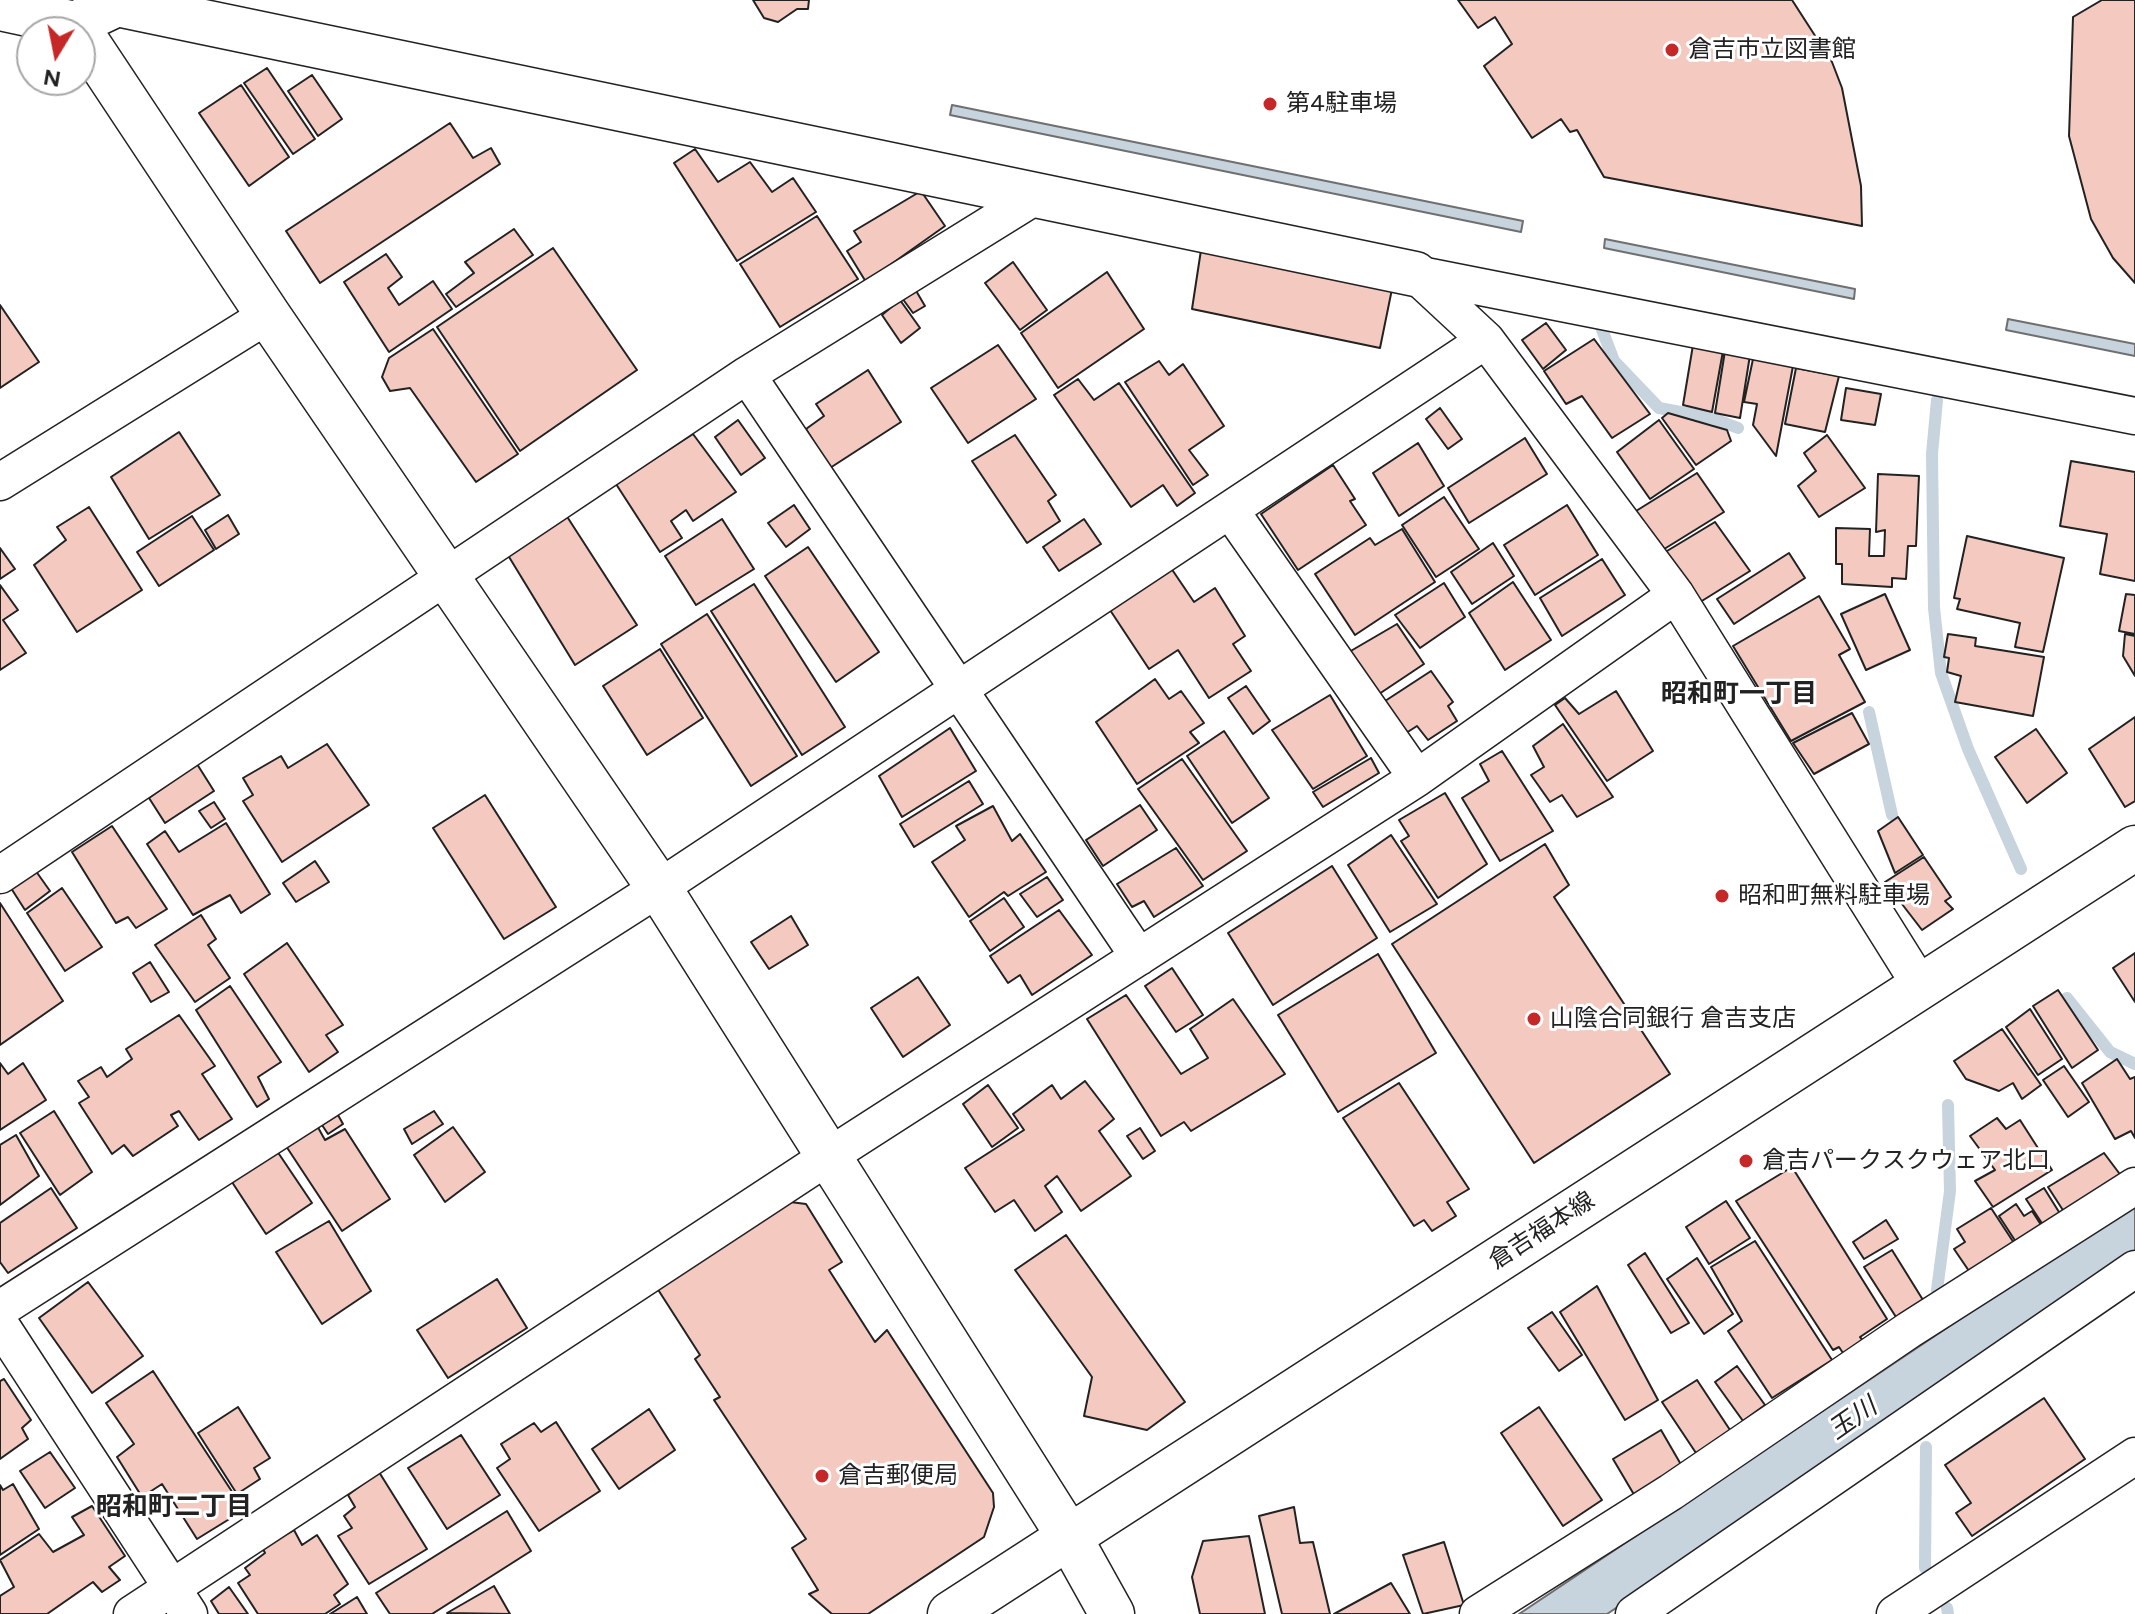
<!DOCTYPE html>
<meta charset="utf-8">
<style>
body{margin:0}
#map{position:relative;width:2135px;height:1614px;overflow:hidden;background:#fff;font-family:Figtree,sans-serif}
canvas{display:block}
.north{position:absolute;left:16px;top:16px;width:80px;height:80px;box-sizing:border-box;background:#fff;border:2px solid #a7a7a7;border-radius:50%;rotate:190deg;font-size:22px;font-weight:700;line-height:32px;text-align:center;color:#222}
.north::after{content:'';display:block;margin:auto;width:28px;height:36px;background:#c62828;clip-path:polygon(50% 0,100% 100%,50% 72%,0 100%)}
</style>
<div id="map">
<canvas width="2135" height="1614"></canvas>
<div class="north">N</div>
</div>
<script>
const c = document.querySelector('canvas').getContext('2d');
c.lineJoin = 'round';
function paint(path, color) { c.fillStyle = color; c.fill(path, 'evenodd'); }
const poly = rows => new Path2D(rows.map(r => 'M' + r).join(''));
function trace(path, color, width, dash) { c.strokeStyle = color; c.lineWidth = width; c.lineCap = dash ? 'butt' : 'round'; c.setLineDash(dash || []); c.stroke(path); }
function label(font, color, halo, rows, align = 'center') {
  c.font = font + ' Figtree,"Noto Sans JP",sans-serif'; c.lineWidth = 6; c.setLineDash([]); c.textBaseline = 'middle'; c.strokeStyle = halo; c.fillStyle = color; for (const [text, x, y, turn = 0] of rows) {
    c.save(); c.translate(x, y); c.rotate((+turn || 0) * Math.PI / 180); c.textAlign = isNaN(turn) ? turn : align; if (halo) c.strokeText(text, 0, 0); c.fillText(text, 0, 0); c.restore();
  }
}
const water = poly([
 [952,105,1523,221,1521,232,950,115,952,105],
 [1605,239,1855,289,1854,299,1604,248,1605,239],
 [2008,319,2135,344,2135,356,2006,330,2008,319],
 [2135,1202,2135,1252,1762,1511,1607,1614,1519,1614,2135,1202]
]);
paint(water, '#c7d3dd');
trace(water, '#6f6f6f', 2);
trace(poly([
 [1601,327,1614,361,1659,408,1712,418,1738,428],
 [1937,400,1932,454,1934,608,1941,673,1968,749,2021,869],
 [1869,712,1892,815],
 [2067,998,2110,1052,2135,1064],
 [1937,1290,1950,1191,1948,1105],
 [1925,1568,1926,1447],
 [1947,1608,1948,1614]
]), '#c7d3dd', 12);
const building = poly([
 [753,0,809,0,808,9,797,9,778,22,764,18,753,0],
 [1458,0,1792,0,1832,62,1842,88,1861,186,1862,226,1604,177,1577,130,1570,132,1561,119,1532,138,1484,66,1512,44,1495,17,1478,28,1458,0],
 [2102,0,2135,0,2135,283,2113,258,2091,219,2069,136,2073,17,2102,0],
 [267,68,315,139,293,154,244,83,267,68],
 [312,75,342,119,318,136,288,91,312,75],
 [241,85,289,157,249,186,199,113,241,85],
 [450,123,473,158,491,148,500,164,320,283,286,231,450,123],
 [695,149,718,182,750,162,772,192,793,178,816,212,737,261,674,163,695,149],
 [921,191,945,226,866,282,847,251,861,242,854,231,921,191],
 [817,216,858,279,780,327,740,264,817,216],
 [514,229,533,255,456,307,446,294,474,273,465,262,514,229],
 [553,248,637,370,520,451,437,327,553,248],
 [1201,250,1392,289,1380,348,1192,309,1201,250],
 [386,254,402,277,388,288,399,305,433,281,452,309,389,352,344,282,386,254],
 [1013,262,1047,310,1020,330,985,283,1013,262],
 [1107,272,1144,329,1058,388,1021,333,1107,272],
 [915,289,925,306,913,313,902,298,915,289],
 [900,300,920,328,901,343,882,315,900,300],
 [0,305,39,362,0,388,0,305],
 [1546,323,1566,350,1543,369,1522,340,1546,323],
 [433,329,518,454,476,482,410,388,390,391,382,377,389,358,433,329],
 [1594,339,1650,414,1612,438,1582,396,1566,404,1544,371,1594,339],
 [998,345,1036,399,968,443,931,388,998,345],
 [1693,345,1723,351,1712,412,1683,405,1693,345],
 [1725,351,1750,355,1740,418,1715,413,1725,351],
 [1753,359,1793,366,1776,456,1753,425,1757,404,1744,402,1753,359],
 [1159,361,1169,375,1183,364,1224,426,1189,450,1208,475,1193,485,1125,382,1159,361],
 [1796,368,1839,376,1825,432,1785,424,1796,368],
 [868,370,901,422,830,468,806,429,824,416,816,404,868,370],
 [1078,379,1094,400,1119,383,1195,493,1177,506,1163,485,1131,507,1054,395,1078,379],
 [1846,388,1881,394,1875,425,1841,420,1846,388],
 [1440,408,1462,439,1448,449,1426,419,1440,408],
 [1668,413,1727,430,1731,441,1696,465,1662,418,1668,413],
 [738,420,765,458,741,475,715,437,738,420],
 [1659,420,1694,469,1650,499,1617,452,1659,420],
 [179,432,220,495,149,539,111,477,179,432],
 [693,434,736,492,693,521,686,510,671,521,682,538,660,552,616,484,693,434],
 [1015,435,1056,495,1048,501,1060,521,1027,543,972,461,1015,435],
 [1827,435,1865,488,1819,517,1798,486,1816,471,1804,453,1827,435],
 [1525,438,1547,474,1469,523,1448,488,1525,438],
 [1418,443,1444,486,1399,516,1373,473,1418,443],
 [2071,461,2135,472,2135,581,2100,574,2107,534,2060,526,2071,461],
 [1333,465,1355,499,1350,501,1366,525,1298,570,1261,514,1333,465],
 [1697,473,1724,512,1661,551,1636,511,1697,473],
 [1878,474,1919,476,1916,546,1908,546,1906,579,1892,578,1892,587,1842,584,1842,564,1836,564,1836,528,1870,529,1869,556,1884,556,1885,530,1876,532,1878,474],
 [1444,497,1479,549,1436,577,1402,525,1444,497],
 [794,505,810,529,786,547,768,523,794,505],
 [1567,505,1598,555,1535,595,1504,545,1567,505],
 [89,507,142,590,77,632,34,565,66,540,57,527,89,507],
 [228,515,239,534,216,549,205,530,228,515],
 [566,515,637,625,575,665,506,552,566,515],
 [192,516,214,550,159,586,137,552,192,516],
 [722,519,754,569,696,605,665,556,722,519],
 [1084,519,1101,544,1059,571,1043,547,1084,519],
 [1715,522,1750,571,1697,604,1662,554,1715,522],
 [1402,529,1435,582,1355,635,1315,574,1370,538,1375,545,1402,529],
 [1967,536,2064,558,2043,652,2015,647,2020,623,1957,609,1960,599,1954,598,1967,536],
 [1493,543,1514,576,1472,604,1451,572,1493,543],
 [808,547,879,652,836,682,765,576,808,547],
 [0,548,15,569,0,579,0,548],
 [1789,553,1805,578,1734,624,1717,599,1789,553],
 [1602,559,1625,595,1562,636,1540,598,1602,559],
 [1171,568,1194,602,1215,588,1245,636,1233,644,1251,671,1209,698,1178,650,1149,669,1110,610,1171,568],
 [1513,582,1551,640,1505,670,1469,613,1513,582],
 [1444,583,1465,617,1420,648,1395,615,1444,583],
 [754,584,845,727,802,755,711,611,754,584],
 [0,585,18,610,3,620,26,653,0,670,0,585],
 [1885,594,1910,650,1866,670,1841,614,1885,594],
 [2126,594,2135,595,2135,634,2119,631,2126,594],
 [1819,596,1850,649,1839,655,1865,702,1791,741,1733,646,1819,596],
 [707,614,797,756,751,786,661,644,707,614],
 [1397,624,1424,664,1376,696,1349,652,1397,624],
 [1948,634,1976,638,1975,646,2044,657,2033,716,1955,702,1961,676,1947,672,1949,658,1944,657,1948,634],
 [2125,634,2135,636,2135,676,2123,656,2125,634],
 [660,649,703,718,647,755,603,686,660,649],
 [1431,671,1453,702,1448,706,1457,721,1428,740,1417,726,1403,735,1382,703,1431,671],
 [1155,679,1169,699,1181,691,1204,723,1190,732,1199,743,1137,784,1096,722,1155,679],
 [1246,686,1270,721,1253,734,1228,698,1246,686],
 [1616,691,1653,751,1607,781,1555,705,1565,698,1579,714,1616,691],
 [1330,695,1367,756,1313,789,1272,730,1330,695],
 [1852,713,1869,744,1814,774,1793,743,1852,713],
 [2135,717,2135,801,2125,807,2089,749,2135,717],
 [1563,724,1613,797,1577,817,1562,795,1550,802,1531,775,1544,767,1533,746,1563,724],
 [950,728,976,771,902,817,879,776,950,728],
 [2036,729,2067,773,2027,803,1995,757,2036,729],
 [1224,731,1269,798,1232,823,1187,756,1224,731],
 [327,744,369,805,282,862,243,801,253,795,243,778,281,756,288,768,327,744],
 [1502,751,1553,831,1500,861,1462,798,1489,781,1480,764,1502,751],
 [1371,758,1379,773,1323,807,1313,792,1371,758],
 [1182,759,1247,851,1203,880,1138,789,1182,759],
 [197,764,214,791,165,823,149,798,197,764],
 [969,781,983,804,914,847,900,824,969,781],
 [1445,793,1487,864,1438,898,1401,841,1409,836,1399,820,1445,793],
 [485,795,556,907,504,939,433,828,485,795],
 [214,802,225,819,211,828,199,811,214,802],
 [1140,805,1157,830,1103,866,1086,840,1140,805],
 [993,806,1012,841,1020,834,1046,872,1008,896,1004,892,969,917,932,862,965,840,956,826,993,806],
 [1898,817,1923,855,1895,873,1878,831,1898,817],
 [226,823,270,894,241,913,230,895,193,915,147,844,165,831,179,852,226,823],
 [112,826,167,909,136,928,128,917,116,923,72,852,112,826],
 [1391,835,1437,904,1390,932,1348,865,1391,835],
 [1545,844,1569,885,1554,897,1670,1074,1534,1163,1392,944,1545,844],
 [1176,848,1203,886,1154,917,1144,901,1132,907,1117,884,1176,848],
 [1924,857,1951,897,1945,901,1953,909,1922,930,1885,882,1924,857],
 [315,861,329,882,296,902,283,883,315,861],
 [1332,866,1377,938,1273,1005,1228,933,1332,866],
 [33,867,50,891,25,910,9,885,33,867],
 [1047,877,1063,900,1037,917,1020,894,1047,877],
 [62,888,102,947,65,971,27,913,62,888],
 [1004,898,1024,927,990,951,970,921,1004,898],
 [0,903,63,1001,0,1045,0,903],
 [1059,910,1092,955,1032,995,1020,975,1008,983,990,956,1059,910],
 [201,915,216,939,208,945,230,978,195,1002,155,945,201,915],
 [791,916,808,945,769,969,751,942,791,916],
 [287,943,343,1025,326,1035,338,1052,309,1072,244,974,287,943],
 [2135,953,2135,1002,2113,968,2135,953],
 [1378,954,1436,1053,1338,1112,1278,1015,1378,954],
 [150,962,169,992,151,1002,133,973,150,962],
 [1172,968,1203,1015,1176,1032,1145,986,1172,968],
 [918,977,950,1025,903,1057,871,1008,918,977],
 [230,986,281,1062,258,1077,269,1099,257,1107,196,1010,230,986],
 [2058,990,2098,1050,2072,1068,2033,1006,2058,990],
 [1126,995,1181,1074,1208,1058,1190,1029,1233,999,1285,1074,1191,1131,1184,1122,1161,1136,1087,1019,1126,995],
 [2030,1009,2062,1059,2038,1075,2006,1027,2030,1009],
 [179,1015,215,1066,202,1074,232,1119,199,1140,179,1111,171,1115,178,1126,133,1156,124,1145,112,1154,79,1103,89,1097,78,1081,101,1067,107,1077,132,1059,126,1049,179,1015],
 [2002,1029,2041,1085,2022,1099,2013,1083,1999,1091,1966,1079,1954,1061,2002,1029],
 [2117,1059,2130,1079,2135,1077,2135,1138,2131,1131,2115,1139,2082,1083,2117,1059],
 [0,1063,8,1074,23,1063,46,1100,0,1130,0,1063],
 [2064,1066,2089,1102,2068,1117,2043,1080,2064,1066],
 [1085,1081,1114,1119,1099,1131,1131,1176,1081,1211,1057,1176,1045,1186,1062,1212,1035,1231,1014,1200,995,1212,965,1168,1024,1130,1013,1114,1052,1085,1061,1099,1085,1081],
 [1399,1083,1469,1189,1447,1202,1456,1216,1432,1231,1424,1220,1414,1226,1343,1118,1399,1083],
 [988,1085,1018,1128,992,1147,963,1104,988,1085],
 [54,1111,92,1172,60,1195,20,1133,54,1111],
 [434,1111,443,1124,412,1144,404,1129,434,1111],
 [338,1115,343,1124,328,1134,322,1125,338,1115],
 [1997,1118,2006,1129,2020,1120,2052,1170,1993,1207,1975,1181,1995,1170,1970,1136,1997,1118],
 [315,1122,325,1140,345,1129,390,1199,342,1231,284,1143,315,1122],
 [453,1127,485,1172,445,1202,414,1155,453,1127],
 [1140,1128,1155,1151,1143,1159,1127,1136,1140,1128],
 [16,1135,39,1176,0,1205,0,1145,16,1135],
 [275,1148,312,1203,266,1234,230,1179,275,1148],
 [2104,1153,2125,1181,2068,1218,2048,1187,2104,1153],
 [1792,1167,1887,1319,1860,1337,1865,1343,1845,1356,1839,1347,1833,1350,1736,1201,1792,1167],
 [51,1188,77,1228,8,1273,0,1262,0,1223,51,1188],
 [2044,1188,2064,1220,2047,1231,2026,1199,2044,1188],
 [1726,1201,1750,1238,1709,1264,1686,1227,1726,1201],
 [790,1202,806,1204,842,1262,829,1270,875,1342,887,1330,993,1493,994,1507,984,1537,868,1614,832,1614,809,1594,818,1590,792,1548,806,1539,714,1400,720,1397,695,1359,700,1355,657,1288,790,1202],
 [2016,1204,2024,1216,2032,1211,2043,1228,2018,1245,1999,1216,2016,1204],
 [1991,1208,2014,1243,1969,1271,1954,1249,1965,1242,1957,1229,1991,1208],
 [1886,1220,1898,1239,1864,1259,1853,1242,1886,1220],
 [329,1221,371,1291,322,1324,276,1252,329,1221],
 [1066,1235,1185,1402,1147,1430,1084,1416,1092,1377,1015,1270,1066,1235],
 [1755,1241,1832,1360,1772,1398,1728,1331,1742,1321,1711,1267,1755,1241],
 [1892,1250,1923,1300,1896,1317,1864,1267,1892,1250],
 [1645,1253,1689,1323,1671,1333,1628,1265,1645,1253],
 [1697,1258,1733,1314,1704,1334,1667,1279,1697,1258],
 [497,1279,527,1328,448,1378,417,1330,497,1279],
 [88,1282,143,1356,92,1393,39,1318,88,1282],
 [1597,1286,1658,1400,1625,1420,1560,1312,1597,1286],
 [1552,1312,1582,1355,1559,1371,1528,1328,1552,1312],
 [1737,1366,1765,1405,1743,1421,1715,1382,1737,1366],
 [153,1371,244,1510,197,1539,162,1484,142,1497,117,1457,134,1444,106,1403,153,1371],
 [4,1379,31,1420,22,1428,28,1439,0,1459,0,1381,4,1379],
 [1697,1380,1732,1433,1698,1456,1662,1402,1697,1380],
 [2044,1398,2085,1459,1972,1536,1956,1513,1971,1503,1945,1465,2044,1398],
 [238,1407,270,1458,254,1468,260,1479,237,1494,198,1433,238,1407],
 [1539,1407,1602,1500,1563,1526,1501,1433,1539,1407],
 [649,1409,675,1450,619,1489,592,1449,649,1409],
 [556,1422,600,1491,539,1531,497,1468,510,1459,501,1444,534,1423,541,1432,556,1422],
 [1661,1430,1683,1468,1636,1498,1613,1459,1661,1430],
 [461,1435,500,1495,447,1529,408,1468,461,1435],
 [50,1452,75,1488,45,1508,20,1471,50,1452],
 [379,1472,427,1549,369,1584,338,1536,352,1528,344,1516,355,1507,348,1495,379,1472],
 [13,1484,39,1529,0,1555,0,1485,3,1490,13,1484],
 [92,1506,125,1556,109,1567,120,1580,102,1592,93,1582,47,1614,0,1614,0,1596,14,1587,0,1560,39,1534,53,1552,84,1535,72,1517,92,1506],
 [1294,1507,1300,1543,1313,1542,1330,1614,1282,1614,1259,1516,1294,1507],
 [507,1511,531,1551,432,1614,390,1614,376,1593,507,1511],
 [294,1530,302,1545,317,1535,348,1584,334,1595,340,1604,325,1614,258,1614,238,1583,250,1575,245,1568,265,1553,262,1547,294,1530],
 [1249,1536,1265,1614,1200,1614,1192,1577,1203,1541,1249,1536],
 [1444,1542,1464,1605,1423,1614,1403,1555,1444,1542],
 [1391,1583,1410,1614,1334,1614,1391,1583],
 [494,1586,510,1614,447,1613,494,1586],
 [229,1587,248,1614,219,1614,211,1601,229,1587],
 [357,1597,367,1614,330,1614,357,1597]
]);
paint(building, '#f3c9c0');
trace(building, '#222', 2);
const street = poly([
 [1415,274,1486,340,1676,595,1922,988],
 [1415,274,2135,416],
 [747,375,1139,957],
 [0,482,268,315],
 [1230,510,1417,778],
 [0,875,747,375,1039,194],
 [0,1309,659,888,1486,340],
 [0,1324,189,1614],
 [132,1614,829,1156,1417,778,1676,595],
 [1478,1614,1671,1492,1909,1330,2135,1186],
 [1634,1614,2135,1269],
 [1895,1614,2135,1456]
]);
const secondary = poly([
 [0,8,75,24,117,4,1415,274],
 [75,24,268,315,659,888,1068,1535,1112,1614]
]);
const primary = poly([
 [950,1614,2135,848]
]);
trace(street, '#222', 39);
trace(secondary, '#222', 47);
trace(primary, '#222', 47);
trace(street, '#fff', 36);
trace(secondary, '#fff', 44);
trace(primary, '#fff', 44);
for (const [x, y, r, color] of [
 [1672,50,8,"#c62828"],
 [1270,104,8,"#c62828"],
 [1722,896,8,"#c62828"],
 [1534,1019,8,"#c62828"],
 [1746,1161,8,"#c62828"],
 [822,1476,8,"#c62828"]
]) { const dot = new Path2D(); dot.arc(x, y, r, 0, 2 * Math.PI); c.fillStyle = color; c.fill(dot); trace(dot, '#fff', 3); }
label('24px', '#222', '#fff', [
 ["倉吉市立図書館",1688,50],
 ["第4駐車場",1286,104],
 ["昭和町無料駐車場",1738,896],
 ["山陰合同銀行 倉吉支店",1550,1019],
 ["倉吉パークスクウェア北口",1762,1161],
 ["倉吉郵便局",838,1476]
], 'left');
label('24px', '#222', '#fff', [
 ["倉吉福本線",1542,1231,-33]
]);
label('bold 26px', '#222', '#fff', [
 ["昭和町一丁目",1739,694],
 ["昭和町二丁目",174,1507]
]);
label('italic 26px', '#222', '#fff', [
 ["玉川",1853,1419,-35]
]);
</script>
